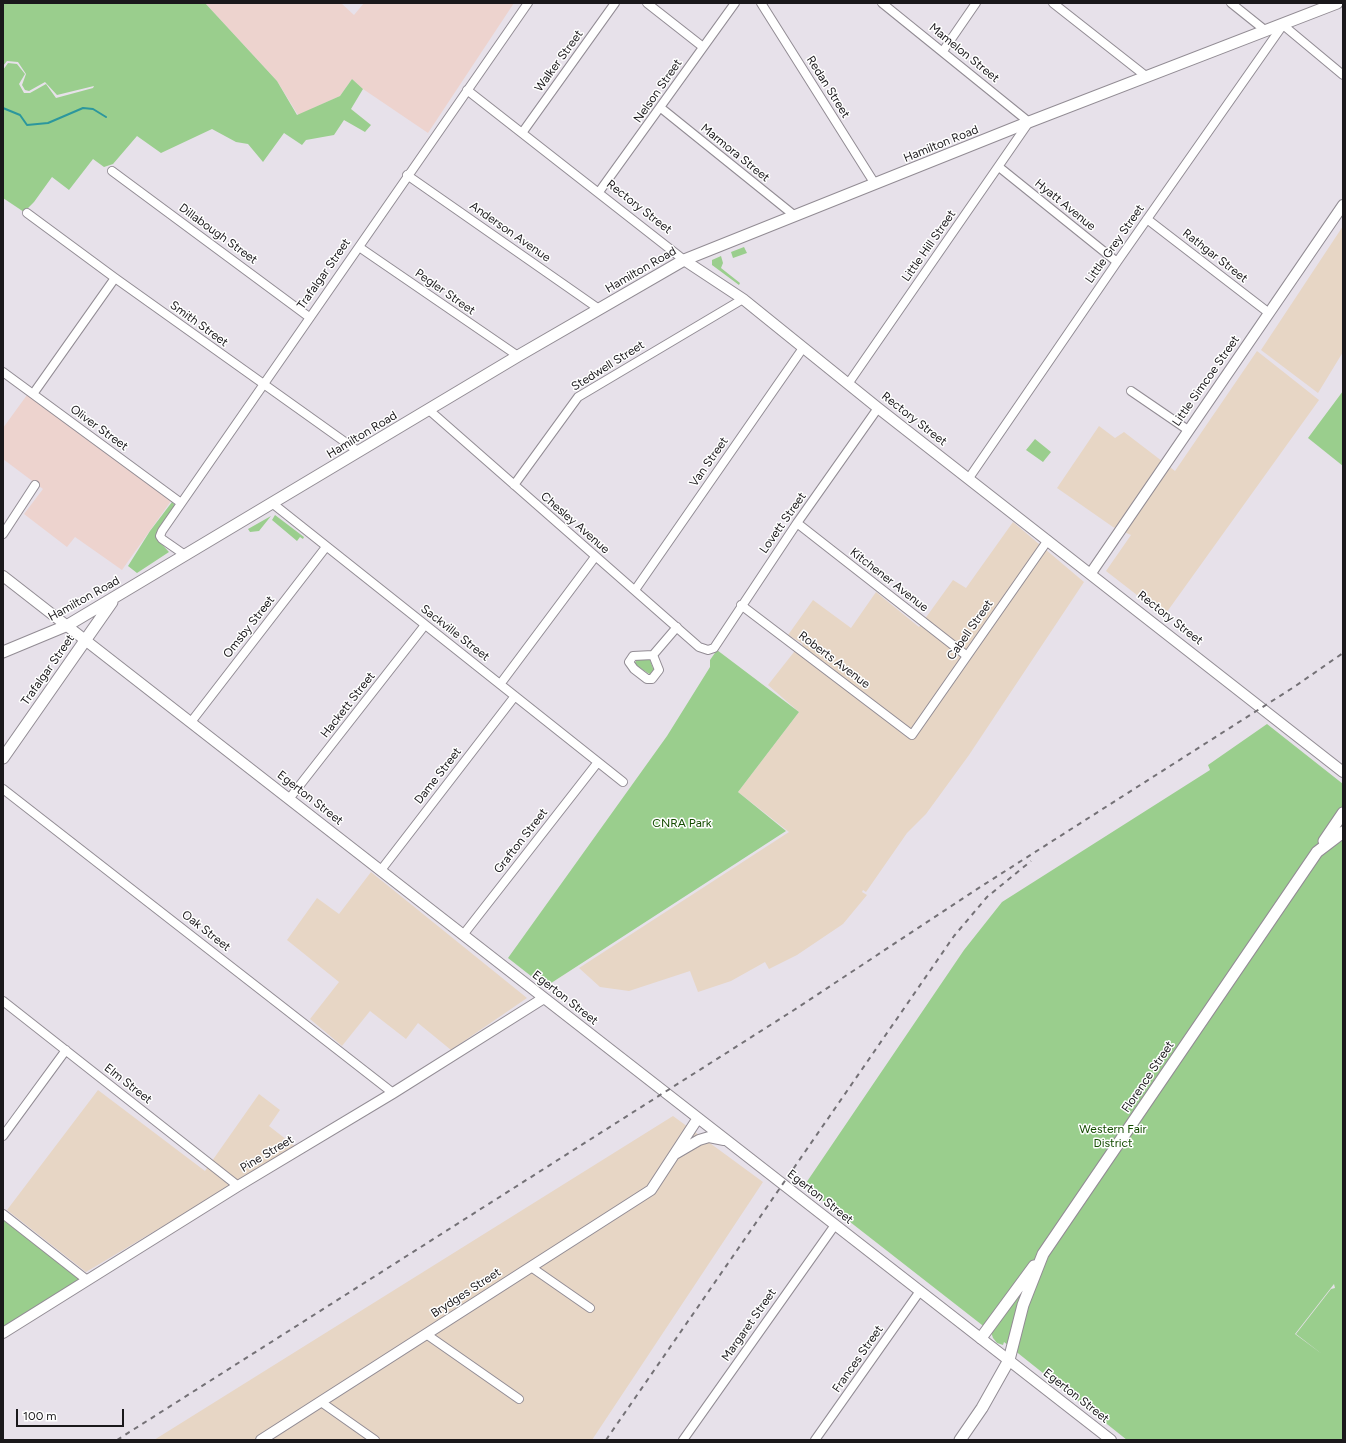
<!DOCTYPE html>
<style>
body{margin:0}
#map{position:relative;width:1346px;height:1443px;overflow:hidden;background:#e7e1ea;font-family:Figtree,sans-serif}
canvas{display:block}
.frame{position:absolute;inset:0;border:4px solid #1a181b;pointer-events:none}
.scale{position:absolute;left:16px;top:1409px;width:108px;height:18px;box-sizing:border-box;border:2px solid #1a181b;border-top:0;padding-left:5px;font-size:12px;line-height:14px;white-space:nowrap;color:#1a181b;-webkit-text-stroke:3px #fff;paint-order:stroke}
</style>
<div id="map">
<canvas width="1346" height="1443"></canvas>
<div class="frame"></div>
<div class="scale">100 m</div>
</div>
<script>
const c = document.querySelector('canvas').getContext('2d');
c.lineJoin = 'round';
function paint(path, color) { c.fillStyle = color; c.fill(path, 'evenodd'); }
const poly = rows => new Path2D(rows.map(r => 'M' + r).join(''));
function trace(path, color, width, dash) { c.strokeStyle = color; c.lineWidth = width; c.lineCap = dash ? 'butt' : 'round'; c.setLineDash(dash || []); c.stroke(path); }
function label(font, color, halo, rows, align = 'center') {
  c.font = font + ' Figtree,sans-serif'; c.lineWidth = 3; c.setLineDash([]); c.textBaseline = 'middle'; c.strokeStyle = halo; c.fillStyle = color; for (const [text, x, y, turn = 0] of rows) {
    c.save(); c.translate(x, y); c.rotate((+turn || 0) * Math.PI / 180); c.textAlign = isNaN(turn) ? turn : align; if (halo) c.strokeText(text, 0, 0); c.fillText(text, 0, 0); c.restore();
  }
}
paint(poly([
 [1343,226,1343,352,1318,393,1261,350],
 [1257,351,1319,400,1164,616,1106,571,1131,535,1113,527,1057,488,1099,426,1115,438,1124,432,1175,471],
 [1013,522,1084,582,969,755,926,814,907,833,866,892,863,890,862,892,867,895,843,924,797,955,769,969,765,962,731,981,698,992,690,971,629,991,600,987,579,968,789,832,738,792,799,712,768,685,794,652,803,644,788,635,813,600,851,628,876,592,919,627,953,580,966,588],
 [371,872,527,998,451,1050,418,1023,406,1039,370,1011,342,1046,310,1019,339,982,287,940,317,898,339,914],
 [98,1090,205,1171,259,1094,280,1110,269,1126,296,1147,86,1272,7,1210],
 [673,1116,763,1182,592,1440,154,1440]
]), '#e7d6c5');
paint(poly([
 [205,3,341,3,354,15,364,3,514,3,428,133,363,89,352,79,340,96,298,115,277,81],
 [27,395,171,501,122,570,75,537,67,547,24,514,43,489,3,459,3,428]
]), '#edd3ce');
paint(poly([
 [3,3,205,3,277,81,297,115,340,96,352,79,363,89,351,109,371,125,365,132,344,120,334,135,306,140,302,145,284,133,263,162,248,144,236,142,212,129,161,153,137,136,113,164,104,167,93,159,69,190,52,177,34,202,24,212,3,198,3,70,8,63,17,64,25,74,19,84,24,93,30,93,46,84,56,98,93,88,94,86,57,95,45,82,29,91,25,90,22,85,26,74,18,62,7,61,3,66],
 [744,247,747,253,733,258,731,252],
 [721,256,723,263,721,268,740,283,739,285,712,265,712,260],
 [1343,391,1343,466,1308,438],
 [1035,439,1051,452,1043,462,1026,450],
 [172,502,175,505,157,534,157,539,169,552,137,573,128,566,150,531],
 [275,515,304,537,303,539,300,537,297,541,272,520],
 [271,516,259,531,250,532,248,529],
 [717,650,799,712,738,792,786,831,545,987,508,958,667,736,710,667,710,660],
 [637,659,650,660,654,671,651,675,637,666,635,663],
 [1267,724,1343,784,1343,1440,1127,1440,1004,1342,1003,1345,997,1343,993,1338,991,1332,804,1186,964,950,1002,902,1210,770,1208,765],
 [1334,1284,1335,1288,1331,1289,1296,1334,1322,1354,1295,1334],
 [3,1219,84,1280,3,1330]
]), '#9ace8d');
trace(poly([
 [3,108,20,115,27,125,48,123,83,108,93,109,106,117]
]), '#2c979d', 2);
const minor = poly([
 [647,3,703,47],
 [761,3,875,184],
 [1053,3,1147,77],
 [1231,3,1266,31],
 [943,51,976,3],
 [467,90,684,260],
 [661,108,795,216],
 [522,133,615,3],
 [999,167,1117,262],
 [112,171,309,317],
 [407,175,599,309],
 [599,192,735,3],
 [27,213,115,278,359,452],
 [1147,219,1269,313],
 [359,247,518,356],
 [3,372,181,503],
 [848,384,1029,122,882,3],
 [1131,391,1188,430],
 [33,394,115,278],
 [429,410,699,647,708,650,714,648,797,523,878,408],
 [969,478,1117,262,1283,25,1343,75],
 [514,485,578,397,743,299],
 [272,503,623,782],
 [797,523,967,656],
 [3,534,35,485],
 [185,555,162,539,160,536,162,531,528,3],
 [635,590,803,348],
 [741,605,912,735,1048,540],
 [653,655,659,670,652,679,647,679,634,669,629,662,633,656,653,655,677,627],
 [501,683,595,557],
 [191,722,326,547],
 [3,789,393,1093],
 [289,799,425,625],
 [381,870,515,696],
 [463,935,598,762],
 [3,1001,238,1186],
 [3,1136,66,1050],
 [3,1214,87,1280],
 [531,1267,590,1308],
 [426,1334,519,1399],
 [321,1402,375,1440],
 [683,1440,835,1225],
 [815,1440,920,1291]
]);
const tertiary = poly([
 [684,260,743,299,878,408,1343,772],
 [1091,573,1343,205],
 [3,576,1111,1440],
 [675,1154,699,1140,709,1137,724,1140],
 [3,1333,238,1186,393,1093,544,998],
 [261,1440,651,1190,698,1118]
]);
const secondary = poly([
 [3,652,68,625,518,356,684,260,1029,122,1337,3],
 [3,758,112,602],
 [1324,841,1343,813],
 [981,1338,1034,1266],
 [960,1440,982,1408,1009,1360,1023,1305,1043,1254,1317,852,1343,832]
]);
trace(minor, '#928c94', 10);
trace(tertiary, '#928c94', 12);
trace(secondary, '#928c94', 13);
trace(minor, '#fff', 8);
trace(tertiary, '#fff', 10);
trace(secondary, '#fff', 11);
trace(poly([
 [117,1440,794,1010,974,891,1294,687,1343,653],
 [606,1440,954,936,987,897,1031,861]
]), '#747176', 2, [5, 5]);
label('12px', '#1a181b', '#fff', [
 ["Mamelon Street",964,53,39],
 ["Walker Street",559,61,-54],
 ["Redan Street",828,87,58],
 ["Nelson Street",658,91,-55],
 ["Hamilton Road",941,144,-22],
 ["Marmora Street",735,153,39],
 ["Hyatt Avenue",1065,205,39],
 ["Rectory Street",639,207,38],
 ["Anderson Avenue",510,232,35],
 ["Dillabough Street",218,234,36],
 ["Little Grey Street",1115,244,-55],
 ["Little Hill Street",929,246,-55],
 ["Rathgar Street",1215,256,38],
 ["Hamilton Road",641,270,-30],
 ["Trafalgar Street",324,274,-55],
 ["Pegler Street",445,292,35],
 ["Smith Street",199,324,36],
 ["Stedwell Street",608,366,-32],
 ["Little Simcoe Street",1206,381,-55],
 ["Rectory Street",914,419,38],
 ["Oliver Street",99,428,36],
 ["Hamilton Road",362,435,-31],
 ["Van Street",709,462,-55],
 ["Chesley Avenue",575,523,41],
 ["Lovett Street",783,523,-55],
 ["Kitchener Avenue",889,580,38],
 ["Hamilton Road",84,599,-29],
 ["Rectory Street",1170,618,38],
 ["Omsby Street",249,627,-52],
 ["Cabell Street",970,630,-55],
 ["Sackville Street",455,633,38],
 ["Roberts Avenue",834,660,37],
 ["Trafalgar Street",48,670,-55],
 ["Hackett Street",348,705,-52],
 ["Dame Street",438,776,-52],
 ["Egerton Street",310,798,38],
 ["Grafton Street",521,841,-52],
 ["Oak Street",206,931,38],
 ["Egerton Street",565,998,38],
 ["Florence Street",1148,1077,-56],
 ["Elm Street",128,1084,38],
 ["Pine Street",267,1154,-31],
 ["Egerton Street",820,1197,38],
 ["Brydges Street",466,1293,-33],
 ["Margaret Street",749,1325,-55],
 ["Frances Street",858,1359,-55],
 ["Egerton Street",1076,1396,38]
]);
label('12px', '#144c00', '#fff', [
 ["CNRA Park",682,823],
 ["Western Fair",1113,1129],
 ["District",1113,1143]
]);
</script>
